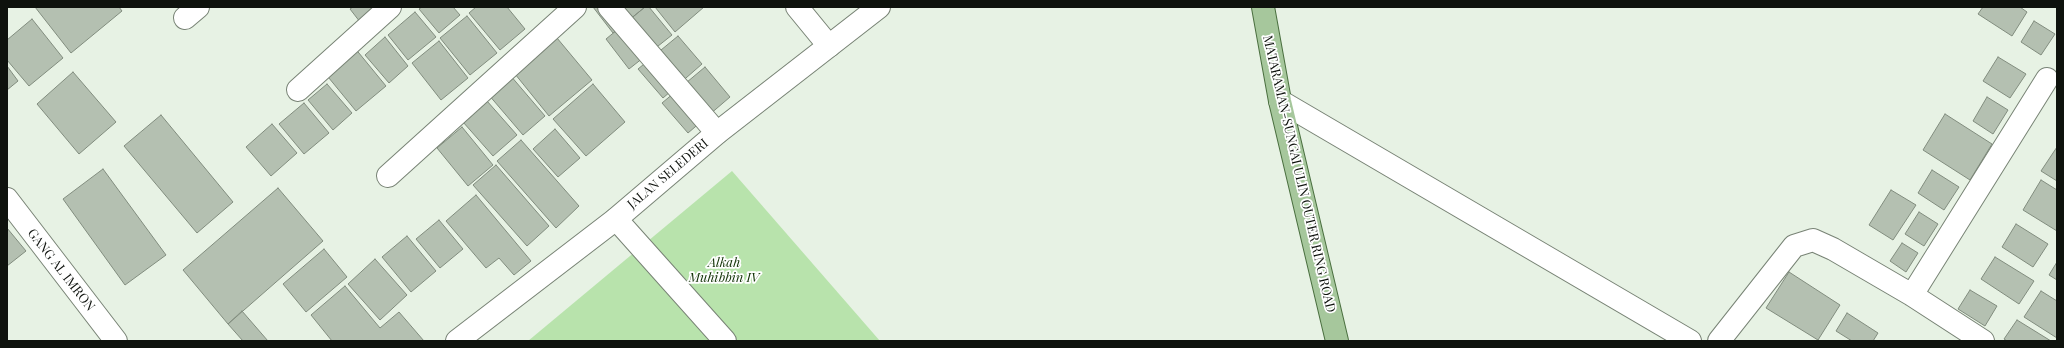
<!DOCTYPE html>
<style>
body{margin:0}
#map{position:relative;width:2064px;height:348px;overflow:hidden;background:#e7f2e4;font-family:"Playfair Display",serif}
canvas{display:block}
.frame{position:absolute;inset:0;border:8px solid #0e120d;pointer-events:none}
</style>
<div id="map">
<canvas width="2064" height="348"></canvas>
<div class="frame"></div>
</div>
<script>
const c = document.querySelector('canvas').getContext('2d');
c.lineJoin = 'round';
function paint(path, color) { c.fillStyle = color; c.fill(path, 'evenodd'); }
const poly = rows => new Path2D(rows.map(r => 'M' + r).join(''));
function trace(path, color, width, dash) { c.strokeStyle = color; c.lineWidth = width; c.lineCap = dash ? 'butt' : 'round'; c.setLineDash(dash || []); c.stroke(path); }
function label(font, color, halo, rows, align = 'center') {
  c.font = font + ' "Playfair Display",serif'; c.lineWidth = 3.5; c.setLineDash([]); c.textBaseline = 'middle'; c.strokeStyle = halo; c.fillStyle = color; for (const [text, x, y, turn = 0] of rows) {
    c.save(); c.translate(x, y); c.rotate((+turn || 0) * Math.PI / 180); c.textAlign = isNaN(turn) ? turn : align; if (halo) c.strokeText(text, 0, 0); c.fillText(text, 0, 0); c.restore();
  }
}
paint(poly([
 [732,171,880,341,528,341]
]), '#b8e3ac');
const building = poly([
 [35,7,119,7,122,11,71,53,35,7],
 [353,7,373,7,382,19,367,31,350,9,353,7],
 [422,7,453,7,460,15,439,33,419,9,422,7],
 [476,7,507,7,525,29,500,50,469,13,476,7],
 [593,7,645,7,613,33,593,7],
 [645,7,649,7,672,35,629,69,606,39,645,7],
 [655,7,704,7,675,32,655,7],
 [1983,7,2020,7,2027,12,2012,36,1978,14,1983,7],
 [415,12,436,37,408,60,388,35,415,12],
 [467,16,497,53,470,75,440,38,467,16],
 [32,19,63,58,29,86,7,60,7,40,32,19],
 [2034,21,2055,34,2041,55,2021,42,2034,21],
 [678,36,702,64,663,98,638,69,678,36],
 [385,37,408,66,389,83,365,55,385,37],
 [557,38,592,80,549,116,515,74,557,38],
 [439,41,468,78,441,100,412,63,439,41],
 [354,47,386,86,356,111,324,72,354,47],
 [1998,57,2026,74,2010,98,1983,81,1998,57],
 [7,66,18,81,7,90,7,66],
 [705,67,730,97,688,133,662,103,705,67],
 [73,72,116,122,79,154,37,104,73,72],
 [510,75,545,116,523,135,488,94,510,75],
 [327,84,352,113,333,130,308,100,327,84],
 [593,84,625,122,586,156,553,119,593,84],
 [1987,97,2008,110,1993,134,1973,121,1987,97],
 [487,101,517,135,493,156,463,122,487,101],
 [304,103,329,133,304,154,279,124,304,103],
 [1945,114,1992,144,1970,180,1923,150,1945,114],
 [161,115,233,202,197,233,124,146,161,115],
 [272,124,297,153,271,176,246,147,272,124],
 [462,127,493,165,468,186,437,148,462,127],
 [555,129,580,158,558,177,533,149,555,129],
 [521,140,579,206,556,228,497,161,521,140],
 [2057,147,2057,181,2041,171,2057,147],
 [496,165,549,226,527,246,473,185,496,165],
 [103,169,166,255,125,285,63,199,103,169],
 [1932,170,1959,187,1944,210,1918,193,1932,170],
 [2041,180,2057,190,2057,231,2023,210,2041,180],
 [278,188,323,241,228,324,183,270,278,188],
 [1891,190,1916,205,1893,240,1869,225,1891,190],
 [476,195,531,261,514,275,499,258,486,268,446,221,476,195],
 [1919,212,1938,224,1924,246,1905,234,1919,212],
 [439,220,463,249,440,268,416,239,439,220],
 [2016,224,2048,244,2033,267,2002,247,2016,224],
 [7,228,26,251,7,266,7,228],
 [407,236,436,271,411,292,382,257,407,236],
 [1902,243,1918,253,1906,272,1890,261,1902,243],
 [324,249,347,277,306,312,283,284,324,249],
 [1995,257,2034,281,2019,304,1981,279,1995,257],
 [375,259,407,295,380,320,348,284,375,259],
 [2057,262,2057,280,2049,275,2057,262],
 [1789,272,1840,305,1818,340,1766,308,1789,272],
 [345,286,380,328,399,312,424,341,332,341,311,315,345,286],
 [1970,290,1997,306,1985,326,1958,309,1970,290],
 [2041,291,2057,301,2057,338,2024,317,2041,291],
 [242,311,268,341,243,341,228,324,242,311],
 [1847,313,1878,333,1873,341,1852,341,1836,331,1847,313],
 [2017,320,2051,341,2007,341,2004,339,2017,320]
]);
paint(building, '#b4c0b1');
trace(building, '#818c7e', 1);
const street = poly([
 [609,7,717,133],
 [797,7,829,46],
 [185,18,198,7],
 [298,90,390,7],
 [1280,101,1690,341],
 [388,176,575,7],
 [7,199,116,341],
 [616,219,725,341],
 [1912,295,2047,79],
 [1719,341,1794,246,1813,240,1833,249,1912,295,1983,341]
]);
const secondary = poly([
 [457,341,616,219,717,133,879,7]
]);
const primary = poly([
 [1263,7,1280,101,1337,341]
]);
trace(street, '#788375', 24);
trace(secondary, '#788375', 24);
trace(primary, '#4a6f3f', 24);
trace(street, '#fff', 22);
trace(secondary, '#fff', 22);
trace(primary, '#a6c79c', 22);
label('13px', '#0e120d', '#fff', [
 ["JALAN SELEDERI",668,174,-40],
 ["MATARAMAN-SUNGAI ULIN OUTER RING ROAD",1299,174,77],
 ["GANG AL IMRON",61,270,52]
]);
label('italic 13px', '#113205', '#fff', [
 ["Alkah",724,263],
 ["Muhibbin IV",724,278]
]);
</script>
